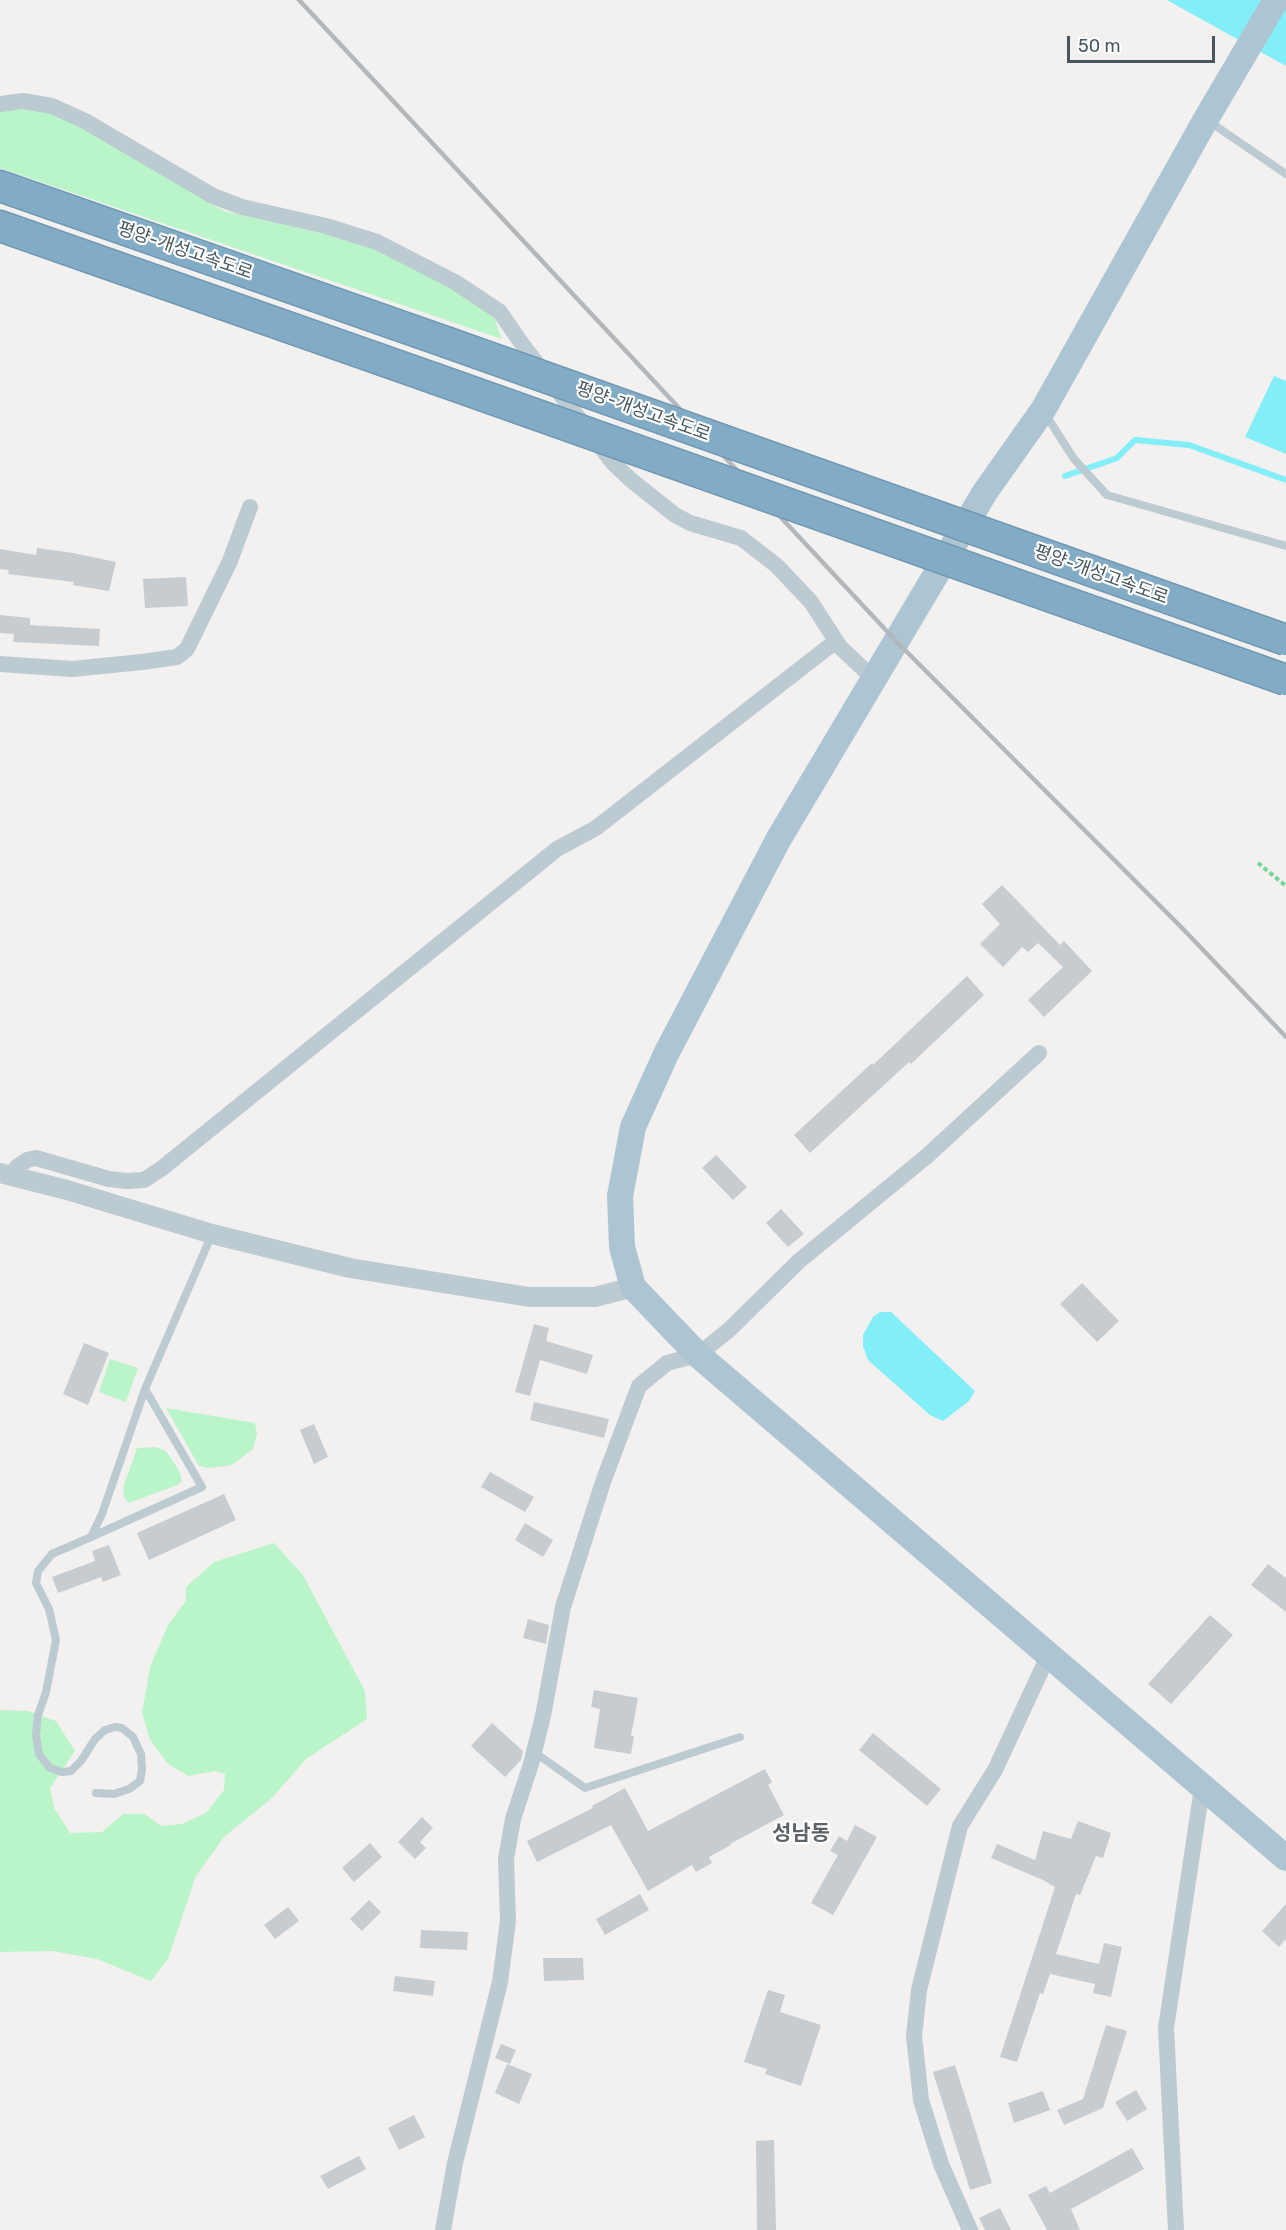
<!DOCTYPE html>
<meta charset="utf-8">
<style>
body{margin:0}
#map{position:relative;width:1286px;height:2230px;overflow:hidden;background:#f3f0f0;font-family:Rubik,sans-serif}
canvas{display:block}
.scale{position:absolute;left:1067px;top:36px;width:148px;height:27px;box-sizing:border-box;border:3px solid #465760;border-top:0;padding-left:8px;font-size:18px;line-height:21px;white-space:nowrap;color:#465760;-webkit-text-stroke:4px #fff;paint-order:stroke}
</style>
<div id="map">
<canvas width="1286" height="2230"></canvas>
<div class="scale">50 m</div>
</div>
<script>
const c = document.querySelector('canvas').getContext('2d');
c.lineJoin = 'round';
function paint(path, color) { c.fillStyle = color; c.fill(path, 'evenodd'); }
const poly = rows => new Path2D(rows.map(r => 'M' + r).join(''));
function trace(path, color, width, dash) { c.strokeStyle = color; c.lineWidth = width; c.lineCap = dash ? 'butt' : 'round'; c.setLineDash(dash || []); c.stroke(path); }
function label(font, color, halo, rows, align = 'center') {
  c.font = font + ' Rubik,"Noto Sans KR",sans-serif'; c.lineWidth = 4.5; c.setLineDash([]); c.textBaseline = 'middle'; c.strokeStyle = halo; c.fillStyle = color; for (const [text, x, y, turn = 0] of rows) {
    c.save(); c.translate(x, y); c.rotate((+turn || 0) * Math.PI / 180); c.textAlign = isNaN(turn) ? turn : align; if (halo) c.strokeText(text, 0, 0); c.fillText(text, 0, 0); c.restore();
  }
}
paint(poly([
 [23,109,62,116,224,211,361,242,441,281,494,317,502,339,0,168,0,111],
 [110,1359,138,1368,126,1402,99,1392],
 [166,1408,255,1423,257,1434,253,1449,232,1465,209,1468,199,1466],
 [156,1447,166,1451,180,1472,182,1481,177,1485,129,1503,124,1497,123,1488,137,1448],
 [274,1543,303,1575,365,1691,367,1719,306,1759,272,1798,224,1837,196,1876,168,1959,151,1981,97,1959,53,1951,0,1952,0,1710,28,1711,56,1721,75,1751,50,1788,54,1808,70,1833,102,1832,123,1814,145,1814,161,1826,182,1824,206,1813,224,1790,225,1774,215,1771,188,1776,168,1764,150,1740,142,1713,150,1667,168,1625,186,1601,186,1587,214,1562]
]), '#baf5c9');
paint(poly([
 [1167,0,1286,0,1286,66,1192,14],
 [1274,376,1286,381,1286,454,1245,437],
 [880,1312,891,1312,975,1391,969,1401,943,1421,930,1415,868,1360,863,1346,863,1335,873,1317]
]), '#82eef7');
trace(poly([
 [1065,476,1117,458,1135,440,1189,445,1286,480]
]), '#82eef7', 6);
paint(poly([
 [37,548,73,553,116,562,109,591,73,585,74,582,8,574,9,570,0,569,0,549,36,555],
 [186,577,188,606,145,608,143,579],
 [0,615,30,618,30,625,100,629,99,646,13,642,14,634,0,633],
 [1002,885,1060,945,1064,941,1092,971,1044,1017,1028,1000,1063,967,1038,943,1028,952,1022,947,1003,967,980,944,1000,924,982,904],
 [967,976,984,995,911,1064,909,1062,810,1153,794,1135,872,1063,873,1065],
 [716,1155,747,1187,733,1200,702,1168],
 [781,1209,804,1234,788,1247,766,1223],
 [1082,1283,1119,1321,1097,1342,1060,1304],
 [534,1324,549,1328,546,1341,593,1355,587,1374,540,1360,530,1396,515,1392],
 [84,1343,109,1353,88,1405,63,1394],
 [534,1402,609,1419,604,1438,530,1420],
 [314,1424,328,1457,314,1464,300,1430],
 [490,1472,534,1497,525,1512,481,1487],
 [224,1494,236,1520,149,1560,137,1533],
 [525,1523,553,1540,543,1557,515,1540],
 [109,1545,121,1575,103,1582,101,1577,58,1593,52,1577,95,1561,92,1551],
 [1268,1564,1286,1578,1286,1612,1251,1585],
 [1210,1615,1233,1635,1171,1704,1148,1684],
 [528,1619,549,1625,546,1644,523,1638],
 [594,1690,638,1698,631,1736,634,1736,631,1754,594,1748,600,1709,591,1707],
 [492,1723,523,1751,521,1760,505,1777,471,1746],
 [873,1733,941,1789,927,1806,859,1750],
 [765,1769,772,1782,768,1785,784,1815,730,1844,731,1845,709,1857,712,1863,696,1872,692,1865,648,1891,611,1825,537,1862,527,1841,593,1808,592,1806,625,1788,648,1831],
 [422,1817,433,1828,420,1842,426,1848,415,1859,398,1842],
 [1078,1821,1111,1833,1103,1858,1096,1856,1080,1895,1076,1894,1056,1954,1099,1964,1104,1943,1122,1947,1111,1997,1093,1993,1095,1984,1050,1974,1043,1994,1040,1993,1017,2062,1000,2057,1055,1887,1043,1880,991,1858,997,1844,1035,1860,1043,1831,1071,1839],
 [855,1825,877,1837,833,1915,811,1903,838,1855,830,1851,839,1836,847,1841],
 [370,1843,382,1857,354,1882,342,1868],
 [640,1894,649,1910,605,1935,596,1919],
 [369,1900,381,1912,362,1931,350,1919],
 [1286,1904,1286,1939,1279,1947,1262,1931],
 [288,1907,299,1921,275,1939,264,1925],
 [421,1930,468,1932,467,1950,420,1948],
 [543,1958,583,1958,584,1980,544,1981],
 [395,1976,435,1981,433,1996,393,1991],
 [768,1990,785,1995,780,2012,821,2025,801,2086,765,2074,767,2069,744,2062],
 [1106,2025,1127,2031,1103,2108,1064,2125,1057,2110,1083,2099],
 [501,2044,516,2050,510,2064,495,2058],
 [507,2064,532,2074,519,2104,495,2093],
 [955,2065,992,2183,970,2190,933,2072],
 [1136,2090,1147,2109,1127,2121,1115,2102],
 [1043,2091,1050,2110,1014,2123,1008,2103],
 [414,2115,425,2137,399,2150,388,2128],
 [774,2140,776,2230,757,2230,756,2141],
 [1132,2148,1144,2169,1071,2209,1080,2230,1047,2230,1028,2195,1046,2186,1050,2193],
 [359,2156,366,2169,328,2189,320,2176],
 [1000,2208,1011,2230,985,2230,979,2218]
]), '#c7ccd0');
const motorway = poly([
 [0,186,446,342],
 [0,226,433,378]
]);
trace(motorway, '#6d96b0', 33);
trace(poly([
 [1258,863,1286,886]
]), '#6ed795', 4, [4.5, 3]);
trace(poly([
 [1207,120,1286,174],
 [1044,412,1074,459,1107,495,1286,546],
 [91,1537,202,1487,145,1389],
 [534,1752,585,1788,740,1737],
 [96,1793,114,1794,129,1789,140,1781,142,1769,141,1754,133,1737,122,1728,115,1727,105,1730,95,1739,81,1761,71,1771,62,1772,50,1768,39,1754,36,1735,38,1715,46,1692,56,1640,49,1609,36,1583,38,1571,52,1554,91,1537,102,1514,145,1389,212,1234]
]), '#bccad1', 8);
trace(poly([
 [0,104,23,101,52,106,85,121,213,196,242,207,326,226,377,242,455,282,500,312,522,344,613,463,631,480,675,515,690,523,741,538,777,566,811,602,840,647,874,679],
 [0,664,72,669,142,662,177,657,187,649,230,561,250,507],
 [10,1176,17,1167,27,1160,36,1158,109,1179,127,1181,144,1180,161,1169,557,849,596,828,836,641],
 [443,2230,455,2163,500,1982,508,1921,506,1859,513,1819,531,1764,543,1716,563,1607,603,1482,639,1386,667,1363,698,1355,730,1329,799,1261,927,1156,1039,1053],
 [970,2230,941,2164,921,2100,914,2036,919,1990,960,1826,995,1770,1048,1656],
 [1176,2230,1166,2028,1202,1788]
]), '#bccad1', 16);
trace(poly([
 [0,1173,67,1190,212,1234,350,1268,529,1297,595,1297,633,1287]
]), '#bccad1', 20);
trace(poly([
 [1276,0,1206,119,1043,410,985,492,778,840,666,1054,633,1127,620,1196,622,1247,633,1287,698,1355,1286,1858]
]), '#adc4d2', 26);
trace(motorway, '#82abc5', 30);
trace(poly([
 [299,0,896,641,1184,930,1286,1037]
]), '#b1b7bb', 4.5);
const motorwayBridge = poly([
 [446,342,1286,640],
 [433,378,1286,680]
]);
trace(motorwayBridge, '#6d96b0', 33, []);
trace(motorwayBridge, '#82abc5', 30);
label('18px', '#465760', '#fff', [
 ["평양-개성고속도로",185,251,19],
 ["평양-개성고속도로",643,412,20],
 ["평양-개성고속도로",1101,575,20]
]);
label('bold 21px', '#5c6266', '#fff', [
 ["성남동",801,1834]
]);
</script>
